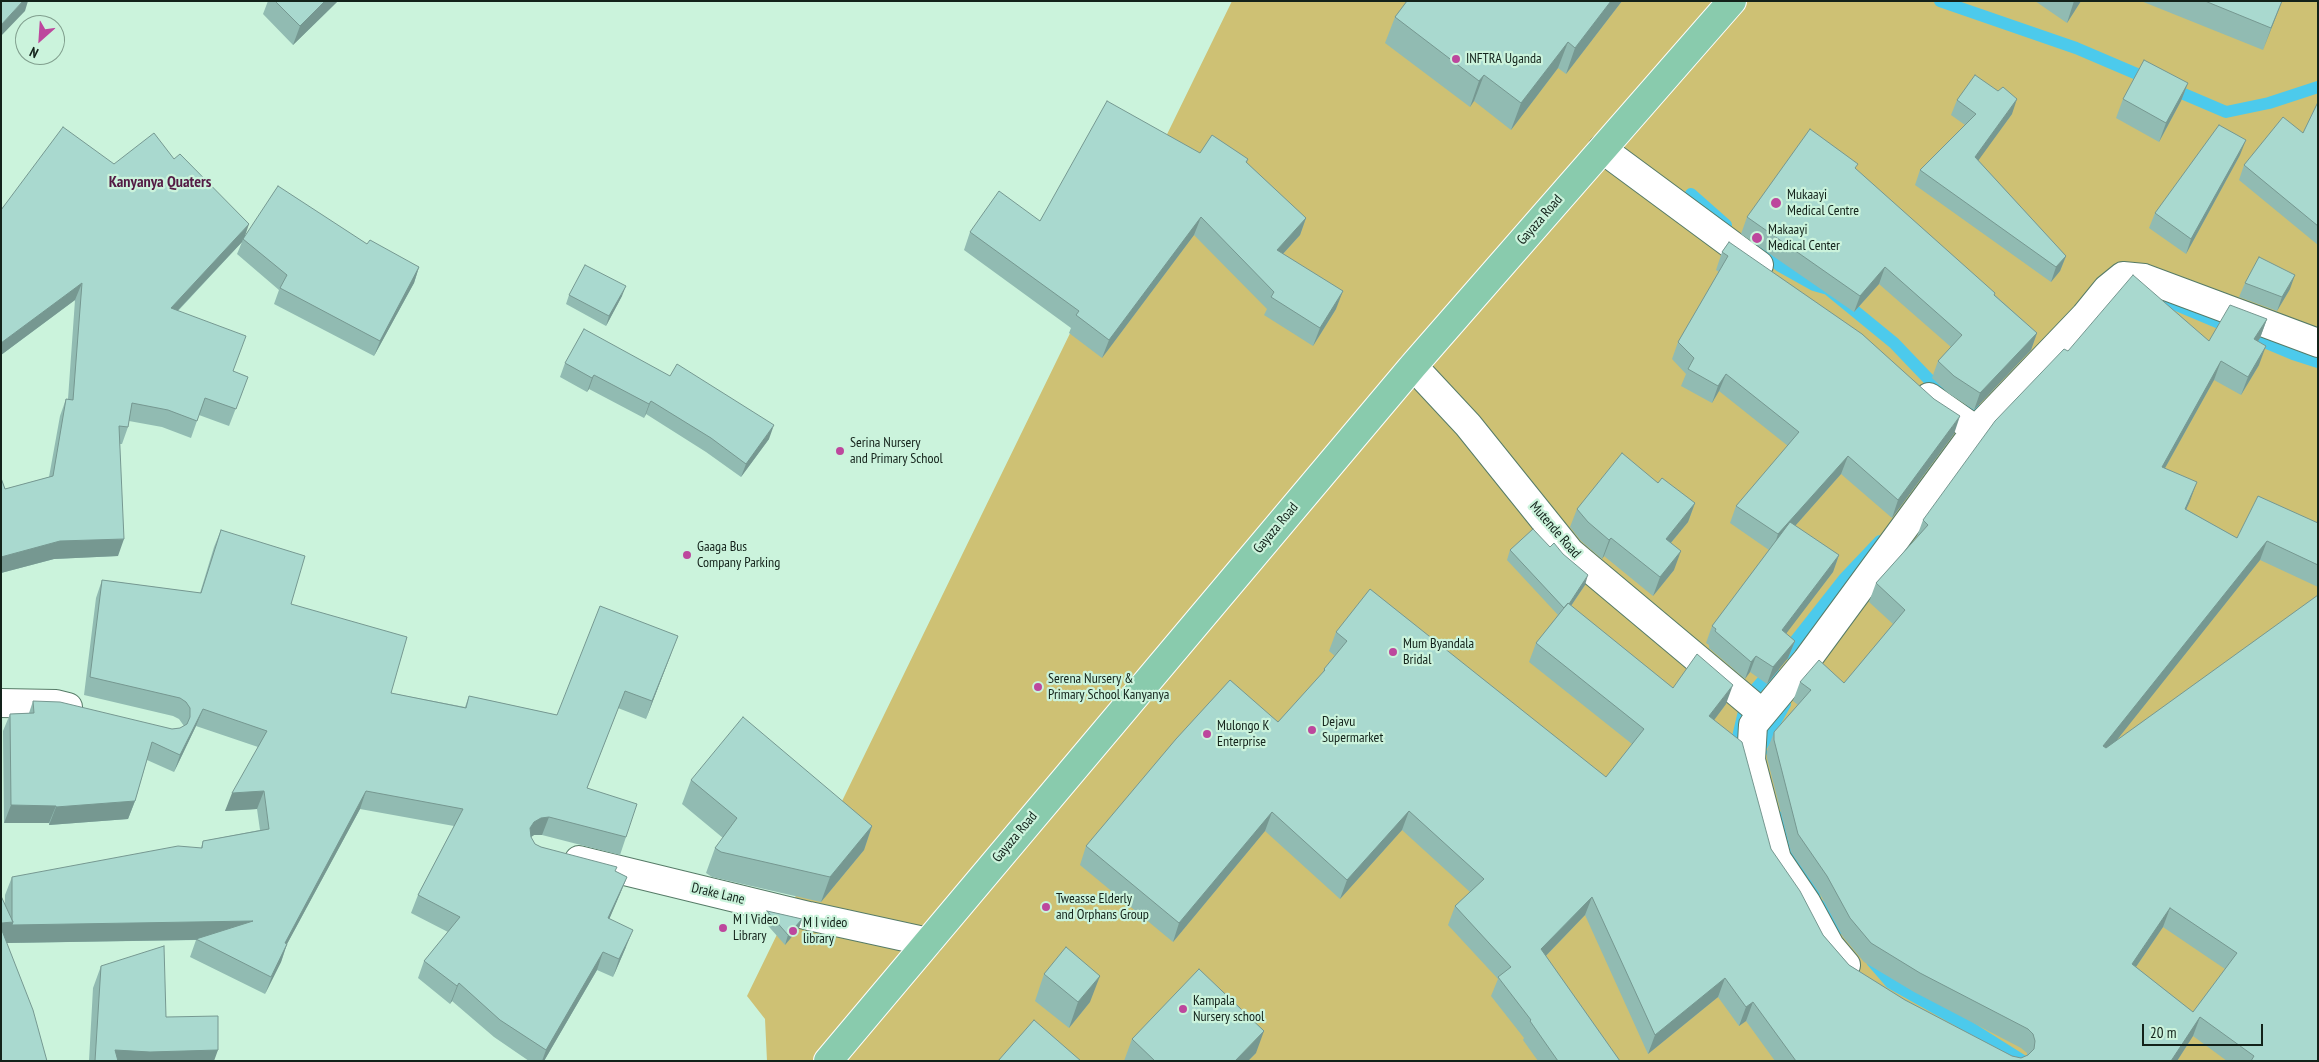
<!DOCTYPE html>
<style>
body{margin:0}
#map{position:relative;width:2319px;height:1062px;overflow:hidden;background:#cbf3dc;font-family:"PT Sans Narrow",sans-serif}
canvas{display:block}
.frame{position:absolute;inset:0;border:2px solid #13221a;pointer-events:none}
.north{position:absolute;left:15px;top:15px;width:50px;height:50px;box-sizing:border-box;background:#cbf3dc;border:1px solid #819f8e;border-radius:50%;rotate:206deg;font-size:14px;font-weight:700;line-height:20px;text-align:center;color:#13221a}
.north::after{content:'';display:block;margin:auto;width:18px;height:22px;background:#bd479d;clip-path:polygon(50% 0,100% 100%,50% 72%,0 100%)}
.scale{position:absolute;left:2142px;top:1024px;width:121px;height:22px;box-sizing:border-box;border:2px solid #13221a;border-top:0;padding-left:6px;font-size:15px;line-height:18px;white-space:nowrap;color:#13221a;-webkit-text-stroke:4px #cbf3dc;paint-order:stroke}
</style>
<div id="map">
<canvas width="2319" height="1062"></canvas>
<div class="frame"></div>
<div class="north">N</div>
<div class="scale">20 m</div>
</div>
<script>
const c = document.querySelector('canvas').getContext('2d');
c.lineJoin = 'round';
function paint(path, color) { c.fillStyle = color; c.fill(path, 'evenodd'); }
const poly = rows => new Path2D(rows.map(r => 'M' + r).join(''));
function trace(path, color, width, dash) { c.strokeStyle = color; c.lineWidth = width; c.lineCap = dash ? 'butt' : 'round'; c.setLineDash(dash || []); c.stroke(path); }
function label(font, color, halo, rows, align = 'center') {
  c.font = font + ' "PT Sans Narrow",sans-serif'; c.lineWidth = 4.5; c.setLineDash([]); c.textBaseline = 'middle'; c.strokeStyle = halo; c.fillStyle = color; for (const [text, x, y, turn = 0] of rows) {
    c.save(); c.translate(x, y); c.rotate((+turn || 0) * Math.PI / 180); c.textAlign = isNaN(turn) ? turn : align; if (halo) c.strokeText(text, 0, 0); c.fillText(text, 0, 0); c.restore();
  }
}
paint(poly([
 [1232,1,2318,1,2318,1061,767,1061,765,1019,747,996]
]), '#cec174');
trace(poly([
 [1940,1,2076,48,2226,112,2269,103,2318,87],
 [1691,194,1726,225],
 [1758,249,1780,266,1814,285,1828,289,1894,343,1960,412,1975,409],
 [2155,296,2293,354,2318,362],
 [1785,654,1844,579,1880,541],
 [1761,752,1760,749,1785,704],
 [1738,754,1738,737,1747,699,1773,669],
 [1778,817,1784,833,1805,865,1816,902,1844,929],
 [1872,961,1891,983,1966,1025,2023,1061]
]), '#4ccaec', 12);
const minor = poly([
 [1602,149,1759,265],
 [1413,366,1468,425,1570,552,1762,713],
 [1976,430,2085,316,2107,289,2123,276,2144,278,2318,343],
 [1,703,56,704,68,707],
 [579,860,809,916,928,942],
 [1846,965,1830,946,1806,902,1777,859,1751,760,1753,725,1807,660,1976,430,1929,397]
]);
const major = poly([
 [828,1061,1413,366,1732,1]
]);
trace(minor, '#567b67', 30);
trace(major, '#fff', 30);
trace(minor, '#fff', 28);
trace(major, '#89cbad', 28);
paint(poly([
 [268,1,338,1,293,45,263,14],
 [1407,1,1622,1,1566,74,1558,68,1511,130,1474,101,1470,107,1385,43,1395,17],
 [2035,1,2081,1,2067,23],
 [2141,1,2282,1,2263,50],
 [2188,83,2181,101,2159,142,2116,118,2123,99],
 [1957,100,2012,114,1978,160,2066,256,2060,271,2051,282,1915,185,1920,170,1965,125,1951,115],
 [2318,102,2318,245,2239,180,2244,165,2303,133],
 [1200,153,1248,159,1247,163,1306,218,1300,235,1283,254,1336,309,1313,346,1264,315,1267,309,1194,235,1102,358,1069,333,1071,328,964,250,970,232,1040,221],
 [2240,155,2186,254,2149,228,2155,213],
 [174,159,245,236,367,244,419,267,414,283,374,356,274,304,279,290,237,254,242,242,178,311,233,371,248,377,229,426,199,415,191,438,162,427,129,421,128,427,122,444,120,444,118,556,54,559,1,573,1,478,5,489,49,477,60,416,66,399,68,399,75,300,1,355,1,210,114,164],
 [1856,169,2037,333,2031,350,1974,410,1948,393,1932,378,1938,361,1951,347,1879,284,1854,312,1741,234,1747,217],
 [1729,242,1954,434,1892,518,1841,474,1795,526,1839,555,1833,572,1786,633,1795,641,1788,658,1767,684,1750,672,1745,679,1709,648,1709,645,1706,643,1712,626,1769,550,1730,523,1736,506,1788,446,1719,391,1712,403,1681,386,1686,374,1672,359,1678,342,1719,272,1716,270,1722,252],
 [2245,283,2290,289,2277,311,2239,297],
 [569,295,622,296,606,326,566,304],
 [2267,319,2260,338,2258,341,2259,365,2241,395,2214,380,2165,468,2190,501,2186,509,2237,538,2318,523,2318,587,2260,560,2115,742,2318,1061,2227,1061,2193,1036,2177,1061,1775,1061,1746,1021,1739,1026,1718,997,1648,1054,1585,915,1546,956,1620,1061,1538,1061,1523,1040,1524,1038,1491,996,1498,979,1448,925,1455,906,1470,892,1402,830,1340,899,1265,831,1173,942,1080,865,1086,846,1278,722,1322,674,1324,669,1335,656,1329,651,1336,632,1606,777,1632,744,1529,662,1536,643,1558,615,1507,560,1510,550,1585,585,1571,606,1673,688,1726,704,1714,720,1771,849,1823,935,1849,965,1905,1000,2012,1056,2021,1058,2027,1056,2027,1053,2021,1048,1914,992,1864,962,1843,937,1820,894,1791,852,1767,758,1767,751,1774,732,1798,705,1793,701,1800,682,1844,683,1893,624,1869,602,1876,583,1916,539,1923,520,2068,351,2209,341],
 [2163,927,2225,969,2193,1012,2136,967],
 [565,363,769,439,741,477,706,452,646,414,644,418,589,389,587,392,560,377],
 [1658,483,1695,503,1688,522,1671,543,1674,570,1653,596,1604,556,1602,559,1581,541,1570,527,1577,509],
 [221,530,291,604,391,693,465,707,469,696,557,715,671,654,646,719,618,708,587,788,626,837,620,855,542,835,534,835,531,837,535,844,541,847,615,871,627,877,620,894,609,919,626,947,613,977,597,970,544,1061,529,1061,494,1037,452,1001,450,1004,418,978,424,961,448,932,411,913,418,895,454,826,360,809,287,944,281,962,265,994,190,957,196,940,7,943,1,1061,5,895,12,877,201,848,203,841,260,830,257,809,225,811,258,747,196,726,174,772,147,760,135,801,128,819,49,825,49,823,4,823,3,731,10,714,29,713,33,701,172,729,180,728,184,726,179,719,173,716,84,695,96,598,102,580,200,593,214,547],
 [691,780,872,826,864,850,821,902,712,877,706,873,715,848,723,838,682,804],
 [767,911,802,919,799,928,785,945,763,920],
 [101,966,166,1017,214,1061,89,1061,93,988],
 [1044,974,1090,1002,1069,1028,1035,1001],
 [1132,1039,1256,1053,1248,1061,1124,1061]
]), '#91bbb2');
paint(poly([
 [23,1,28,1,25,11,1,36,1,25],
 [325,1,338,1,293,45,300,26],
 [1611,1,1622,1,1566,74,1575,48],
 [2074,1,2081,1,2067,23],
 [2282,1,2277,14,2263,50,2271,28],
 [1568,42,1558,68,1511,130,1521,103],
 [1484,75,1474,101,1470,107,1479,81],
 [2188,83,2181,101,2159,142,2166,123],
 [2017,99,2012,114,1970,172,1975,157],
 [2246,140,2240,155,2186,254,2191,239],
 [1201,217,1194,235,1102,358,1109,340],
 [1306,218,1300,235,1270,268,1277,250],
 [249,224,244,239,243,239,242,242,164,325,171,308],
 [2066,256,2060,271,2051,282,2056,267],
 [419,267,414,283,374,356,380,341],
 [1885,267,1879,284,1854,312,1860,296],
 [2295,275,2290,289,2277,311,2282,297],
 [82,283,75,300,1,355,1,343],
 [626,286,622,296,606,326,609,316],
 [1343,291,1336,309,1313,346,1320,328],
 [2267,319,2260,338,2247,358,2254,339],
 [2037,333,2031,350,1974,410,1980,393],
 [2266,346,2259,365,2241,395,2248,377],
 [2221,361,2214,380,2155,486,2162,467],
 [1726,374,1719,391,1712,403,1718,386],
 [594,375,589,389,587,392,592,378],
 [651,401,646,414,644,418,649,404],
 [1960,416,1954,434,1892,518,1898,500],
 [774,425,769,439,741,477,746,464],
 [1848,456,1841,474,1772,552,1778,534],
 [2197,482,2190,501,2178,528,2185,509],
 [1695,503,1688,522,1659,557,1666,539],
 [1611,538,1604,556,1602,559,1609,540],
 [124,539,118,556,54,559,1,573,1,557,60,541],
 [2267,541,2260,560,2097,765,2103,746],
 [1681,551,1674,570,1653,596,1660,577],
 [1839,555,1833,572,1776,647,1782,630],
 [1588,575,1585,585,1562,619,1566,609],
 [678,636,671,654,646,719,652,701],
 [1795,641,1788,658,1767,684,1773,667],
 [1756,656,1750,672,1745,679,1751,662],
 [1733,685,1726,704,1703,735,1709,716],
 [625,691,618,708,580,806,587,788],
 [203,709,196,726,174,772,180,755],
 [264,791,257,809,225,811,232,793],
 [366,791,360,809,287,944,281,962,265,994,285,943],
 [135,801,128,819,49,825,56,807],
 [11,805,56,806,49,823,4,823],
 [1409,811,1402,830,1340,899,1347,880],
 [1272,812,1265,831,1173,942,1179,923],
 [549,817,542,835,534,835,528,839,530,828,534,822,541,818],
 [872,826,864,850,821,902,830,877],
 [627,877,620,894,602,936,608,918],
 [1592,897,1585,915,1534,968,1541,949],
 [2170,908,2163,927,2125,983,2132,964],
 [802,919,799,928,785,945,788,935],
 [253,921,247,939,6,943,12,925],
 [13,922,6,943,1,943,1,923],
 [633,930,626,947,613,977,619,959],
 [603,952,597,970,544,1061,542,1061,546,1050],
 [1100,976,1090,1002,1069,1028,1078,1002],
 [1725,978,1718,997,1648,1054,1655,1035],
 [459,983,452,1001,450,1004,457,986],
 [1753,1002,1746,1021,1739,1026,1746,1007],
 [2200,1017,2193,1036,2177,1061,2171,1061],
 [1264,1031,1256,1053,1248,1061,1235,1061],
 [115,1050,218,1050,214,1061,111,1061]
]), '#769891');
const building = poly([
 [1,1,23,1,1,25,1,1],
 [275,1,325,1,300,26,275,1],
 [1407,1,1611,1,1575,48,1568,42,1521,103,1484,75,1479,81,1395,17,1407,1],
 [2205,1,2282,1,2271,28,2205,1],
 [2144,60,2188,83,2166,123,2123,99,2144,60],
 [1975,75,1998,91,2003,87,2017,99,1975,157,2066,256,2056,267,1920,170,1976,114,1957,100,1975,75],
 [1107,101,1200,153,1212,135,1248,159,1246,162,1306,218,1277,250,1343,291,1320,328,1271,297,1274,292,1201,217,1109,340,1076,315,1079,311,970,232,999,191,1040,221,1107,101],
 [2318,102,2318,226,2244,165,2283,117,2303,133,2318,102],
 [2219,125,2246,140,2191,239,2155,213,2219,125],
 [63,127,114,164,154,133,174,159,180,154,249,224,171,308,246,336,233,371,248,377,236,409,205,398,197,421,168,410,132,403,128,427,119,426,124,539,60,541,1,557,1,478,5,489,53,476,66,399,73,400,82,283,1,343,1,210,63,127],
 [1810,129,1858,164,1855,168,1995,293,1994,295,2037,333,1980,393,1954,376,1938,361,1962,335,1885,267,1860,296,1747,217,1810,129],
 [278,186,367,244,370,240,419,267,380,341,280,288,287,275,243,239,278,186],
 [1729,242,1862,334,1934,399,1960,416,1898,500,1848,456,1778,534,1736,506,1799,432,1726,374,1718,386,1688,369,1694,358,1678,342,1728,256,1722,252,1729,242],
 [2259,257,2295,275,2282,297,2245,283,2259,257],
 [585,265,626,286,609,316,569,295,585,265],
 [2133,275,2209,341,2230,305,2267,319,2254,339,2266,346,2248,377,2221,361,2162,467,2197,482,2185,509,2237,538,2258,496,2318,523,2318,565,2267,541,2103,746,2106,748,2318,595,2318,1061,2251,1061,2254,1056,2200,1017,2171,1061,1796,1061,1753,1002,1746,1007,1725,978,1655,1035,1592,897,1541,949,1620,1061,1558,1061,1530,1021,1531,1020,1498,977,1511,967,1455,906,1484,879,1409,811,1347,880,1272,812,1179,923,1086,846,1176,739,1230,680,1278,722,1325,670,1324,669,1347,641,1336,632,1370,589,1606,777,1644,729,1536,643,1568,603,1673,688,1697,654,1733,685,1709,716,1742,742,1771,849,1800,891,1823,935,1849,965,1905,1000,2012,1056,2021,1058,2028,1055,2034,1049,2035,1041,2033,1034,2028,1029,1920,973,1871,943,1850,918,1827,876,1798,834,1774,740,1774,732,1811,690,1800,682,1819,660,1844,683,1905,610,1876,583,1928,525,1923,520,1995,421,2064,349,2068,351,2133,275],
 [2170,908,2237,953,2193,1012,2132,964,2170,908],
 [584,329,670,376,677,364,774,425,746,464,711,438,651,401,649,404,594,375,592,378,565,363,584,329],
 [1622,453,1658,483,1662,478,1695,503,1666,539,1681,551,1660,577,1611,538,1609,540,1588,522,1577,509,1622,453],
 [1790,522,1839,555,1782,630,1795,641,1773,667,1756,656,1751,662,1715,631,1716,629,1712,626,1790,522],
 [1533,529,1550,547,1554,543,1563,554,1588,575,1569,604,1568,603,1564,608,1510,550,1533,529],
 [221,530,305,556,291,604,407,637,391,693,466,708,469,696,557,715,600,606,678,636,652,701,625,691,587,788,637,804,626,837,549,817,541,818,534,822,530,828,531,837,535,844,541,847,617,867,615,871,627,877,608,918,633,930,619,959,603,952,546,1050,500,1020,459,983,457,986,424,961,460,917,418,895,463,809,366,791,285,943,287,944,271,977,196,939,253,921,12,925,13,922,12,920,12,877,178,846,202,848,203,841,269,829,264,791,232,793,267,731,203,709,180,755,152,742,135,801,56,807,56,806,11,805,10,714,34,713,33,701,60,702,172,729,180,728,187,724,190,717,190,708,186,702,180,698,90,677,102,580,201,593,221,530],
 [743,717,872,826,830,877,721,852,715,848,737,818,691,780,743,717],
 [1,896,13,922,1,923,1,896],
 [767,911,802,919,788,935,767,911],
 [1,928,33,1010,47,1061,1,1061,1,928],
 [164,946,166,1017,218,1016,218,1050,150,1052,115,1050,118,1061,95,1061,101,966,164,946],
 [1066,947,1100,976,1078,1002,1044,974,1066,947],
 [1199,969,1264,1031,1235,1061,1155,1061,1132,1039,1199,969],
 [1034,1020,1081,1061,998,1061,1034,1020]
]);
paint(building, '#a9d9cf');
trace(building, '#769891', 1);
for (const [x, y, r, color] of [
 [1456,59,5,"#bd479d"],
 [1776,203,6,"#bd479d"],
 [1757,238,6,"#bd479d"],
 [840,451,5,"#bd479d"],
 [687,555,5,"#bd479d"],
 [1393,652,5,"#bd479d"],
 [1038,687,5,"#bd479d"],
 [1312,730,5,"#bd479d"],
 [1207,734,5,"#bd479d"],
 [1046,907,5,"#bd479d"],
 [723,928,5,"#bd479d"],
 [793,931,5,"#bd479d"],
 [1183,1009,5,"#bd479d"]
]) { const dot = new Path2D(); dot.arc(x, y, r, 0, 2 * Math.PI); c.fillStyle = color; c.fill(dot); trace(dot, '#cbf3dc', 2); }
label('14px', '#13221a', '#cbf3dc', [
 ["INFTRA Uganda",1466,59],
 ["Mukaayi",1787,195],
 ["Medical Centre",1787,211],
 ["Makaayi",1768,230],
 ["Medical Center",1768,246],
 ["Serina Nursery",850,443],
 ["and Primary School",850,459],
 ["Gaaga Bus",697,547],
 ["Company Parking",697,563],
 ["Mum Byandala",1403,644],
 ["Bridal",1403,660],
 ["Serena Nursery &",1048,679],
 ["Primary School Kanyanya",1048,695],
 ["Dejavu",1322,722],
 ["Supermarket",1322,738],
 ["Mulongo K",1217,726],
 ["Enterprise",1217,742],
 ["Tweasse Elderly",1056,899],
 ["and Orphans Group",1056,915],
 ["M I Video",733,920],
 ["Library",733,936],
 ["M I video",803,923],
 ["library",803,939],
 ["Kampala",1193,1001],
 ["Nursery school",1193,1017]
], 'left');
label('14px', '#13221a', '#cbf3dc', [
 ["Gayaza Road",1540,220,-49],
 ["Gayaza Road",1276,528,-50],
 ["Mutende Road",1555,530,49],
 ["Gayaza Road",1015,837,-50],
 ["Drake Lane",718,894,13]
]);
label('bold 16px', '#541b44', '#cbf3dc', [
 ["Kanyanya Quaters",160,182]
]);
</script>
